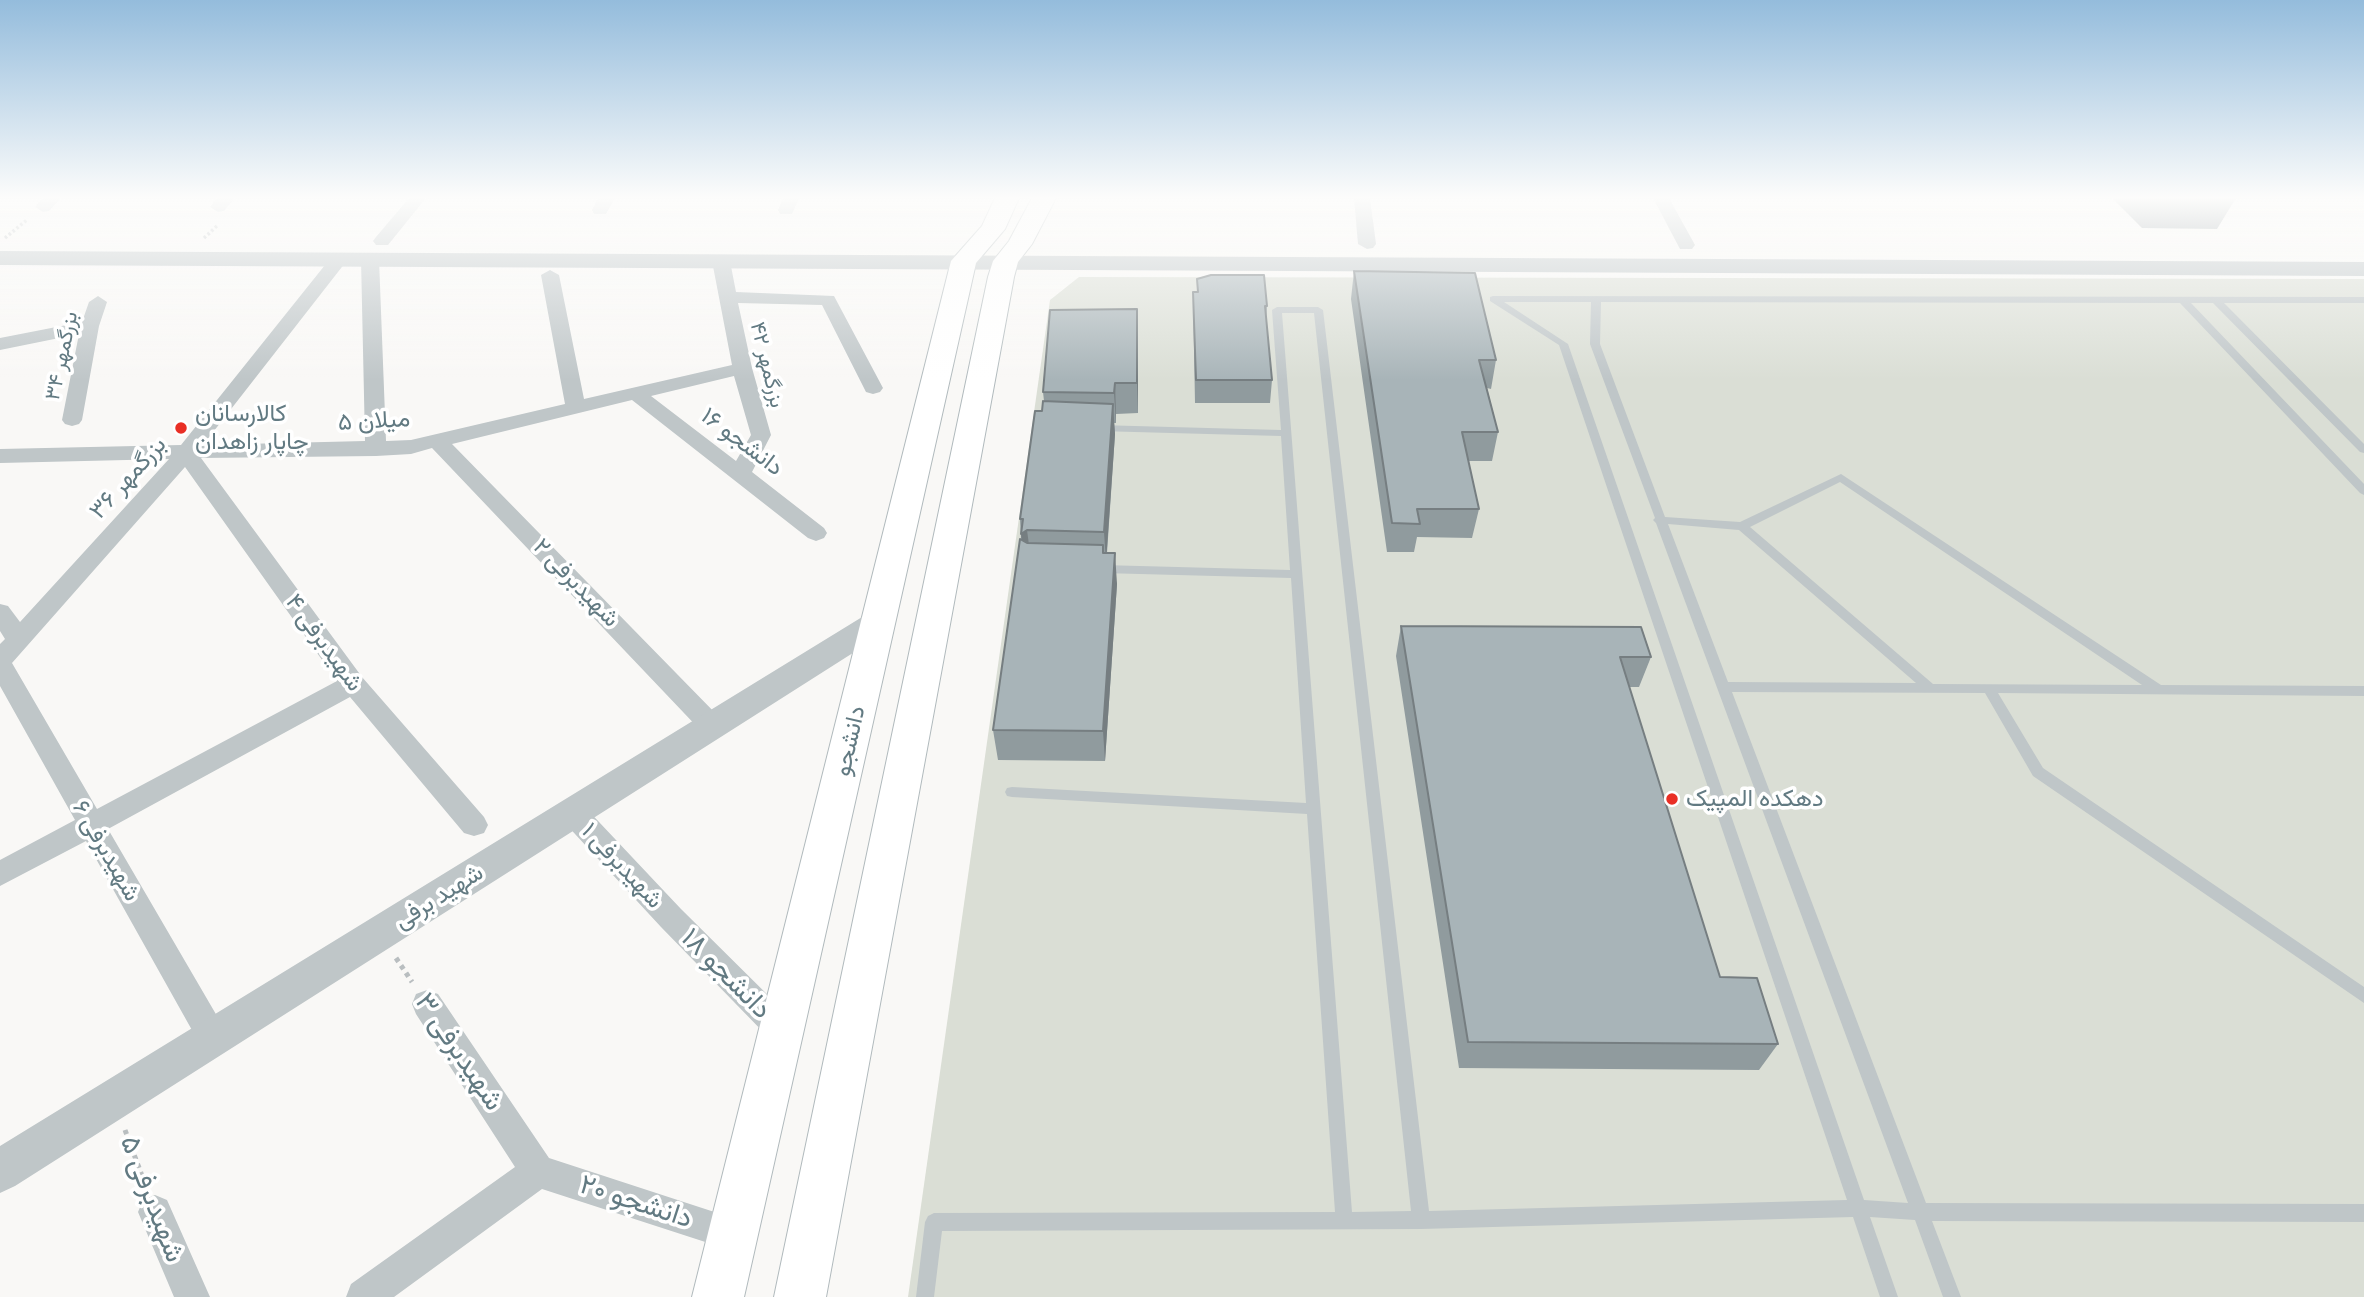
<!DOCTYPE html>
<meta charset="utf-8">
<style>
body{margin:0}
canvas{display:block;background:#f9f8f6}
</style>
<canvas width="2364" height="1297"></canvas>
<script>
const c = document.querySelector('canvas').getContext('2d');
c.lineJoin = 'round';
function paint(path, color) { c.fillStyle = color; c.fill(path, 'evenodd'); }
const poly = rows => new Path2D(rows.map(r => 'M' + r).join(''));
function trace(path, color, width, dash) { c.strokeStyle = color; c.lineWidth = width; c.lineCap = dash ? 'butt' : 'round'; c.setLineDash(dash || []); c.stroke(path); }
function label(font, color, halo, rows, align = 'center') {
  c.font = font + ' Figtree,Vazirmatn,sans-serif'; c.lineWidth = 7; c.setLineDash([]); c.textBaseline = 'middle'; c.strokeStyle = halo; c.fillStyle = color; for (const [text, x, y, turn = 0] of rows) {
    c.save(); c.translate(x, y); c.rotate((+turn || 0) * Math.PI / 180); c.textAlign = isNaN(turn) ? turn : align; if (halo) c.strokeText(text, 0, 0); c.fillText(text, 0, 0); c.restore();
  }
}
paint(poly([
 [1079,277,2364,279,2364,1297,908,1297,1050,300]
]), '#daded5');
const secondary = poly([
 [995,198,1019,198,1005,229,976,263,744,1297,692,1297,951,261,982,226,995,198],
 [1032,198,1056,198,1032,244,1018,262,1014,277,826,1297,774,1297,988,277,993,261,1009,241,1032,198]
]);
trace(secondary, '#b1babd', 2);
trace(poly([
 [5,238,28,219],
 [204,238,218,225]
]), '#b9bec0', 3.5, [2.5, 2.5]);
trace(poly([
 [396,958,412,982],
 [125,1130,145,1184]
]), '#b9bec0', 5, [4.5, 4.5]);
paint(poly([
 [1493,296,2364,297,2364,303,2224,303,2364,444,2364,453,2360,452,2213,303,2191,303,2364,484,2364,495,2360,493,2180,303,1601,302,1600,344,1665,517,1740,522,1841,474,2161,685,2364,686,2364,696,1998,693,2043,768,2364,987,2364,1003,2033,776,1985,693,1732,692,1926,1203,2364,1204,2364,1222,1932,1221,1961,1297,1943,1297,1915,1220,1870,1217,1898,1297,1880,1297,1853,1217,1421,1229,942,1231,934,1297,916,1297,925,1222,928,1216,934,1213,1335,1212,1307,814,1012,797,1007,796,1005,792,1007,788,1012,787,1306,803,1291,578,1102,573,1096,569,1102,565,1290,570,1281,436,1098,431,1093,428,1098,425,1281,430,1272,310,1277,307,1318,307,1323,310,1429,1211,1847,1200,1559,345,1490,301,1490,297,1493,296],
 [1504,302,1591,302,1590,344,1655,518,1653,520,1656,523,1908,1203,1864,1200,1568,344,1504,302],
 [1282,313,1314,313,1411,1211,1352,1212,1282,313],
 [1840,482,2142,685,1933,684,1750,527,1840,482],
 [1668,524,1739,530,1916,683,1728,682,1668,524]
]), '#bfc6c8');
paint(poly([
 [43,198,61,198,49,211,43,212,35,207,43,198],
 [217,198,235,198,224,211,218,212,210,207,217,198],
 [409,198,426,198,388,245,376,245,373,241,376,237,409,198],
 [598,198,615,198,606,214,594,214,592,210,598,198],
 [783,198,799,198,792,214,780,214,778,210,783,198],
 [1354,198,1370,198,1376,244,1373,248,1367,249,1358,244,1354,198],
 [1653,198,1669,198,1695,245,1692,249,1680,249,1653,198],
 [339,254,345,255,348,259,345,263,203,445,365,441,361,259,370,254,379,259,386,441,411,440,565,404,541,275,550,270,559,275,584,399,732,365,712,261,721,256,730,261,736,292,834,296,883,388,880,392,873,394,866,392,822,305,738,303,752,368,771,435,752,472,824,528,827,533,824,538,816,541,808,538,632,400,452,444,721,719,725,726,721,733,712,736,703,733,432,448,411,454,376,456,201,458,362,677,484,817,488,825,484,833,474,836,464,833,350,697,108,829,224,1028,229,1038,224,1048,213,1053,202,1048,86,841,0,886,0,860,75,820,0,686,0,644,5,639,0,631,0,604,8,606,20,622,169,459,0,463,0,449,181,445,333,255,339,254],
 [734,376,751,435,736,461,651,396,734,376],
 [185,467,337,681,97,809,12,663,185,467],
 [98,296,107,302,99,326,82,420,79,424,72,426,65,424,62,420,79,334,0,350,0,338,82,322,89,302,98,296],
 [573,802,583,805,681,909,793,1020,798,1030,793,1040,782,1045,771,1040,661,927,563,821,559,813,563,805,573,802],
 [427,990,438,994,549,1158,745,1222,750,1234,745,1246,733,1251,542,1189,394,1297,346,1297,351,1284,515,1167,416,1014,412,1004,416,994,427,990],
 [155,1195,167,1200,210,1297,174,1297,138,1212,143,1200,155,1195]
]), '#bfc6c8');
paint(poly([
 [0,251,2364,262,2364,276,0,265,0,251],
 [878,611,889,614,893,622,889,630,15,1186,0,1193,0,1146,867,614,878,611]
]), '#bfc6c8');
paint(secondary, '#fff');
paint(poly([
 [2112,198,2236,198,2217,229,2142,228],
 [1354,271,1496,360,1491,389,1487,388,1498,432,1492,461,1468,461,1479,509,1472,538,1417,537,1414,552,1387,552,1351,299],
 [1197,279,1267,306,1266,320,1272,380,1270,403,1195,403,1193,292,1197,292],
 [1138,338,1138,413,1116,414,1116,423,1114,423,1115,434,1107,553,1117,584,1105,761,998,760,993,730,1021,540,1020,519,1044,401,1043,392],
 [1401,626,1651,657,1639,687,1629,687,1720,977,1778,1044,1759,1070,1459,1068,1396,656]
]), '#909b9e');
paint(poly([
 [1137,309,1138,338,1138,413,1137,383],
 [1115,383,1116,414,1116,423,1114,393],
 [1113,404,1115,434,1106,562,1104,532],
 [1027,530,1031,560,1024,564,1021,534],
 [1115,553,1117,584,1105,761,1103,731]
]), '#767e81');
const building = poly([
 [1354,271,1475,273,1496,360,1479,360,1498,432,1462,432,1479,509,1417,509,1420,524,1392,523,1354,271],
 [1211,275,1264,275,1267,306,1265,306,1272,380,1196,380,1193,292,1198,292,1197,279,1211,275],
 [1137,309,1137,383,1115,383,1114,393,1043,392,1050,310,1137,309],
 [1043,401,1113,404,1104,532,1027,530,1021,534,1023,519,1020,519,1035,411,1042,411,1043,401],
 [1020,539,1027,543,1103,545,1103,553,1115,553,1103,731,993,730,1020,539],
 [1401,626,1641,627,1651,657,1620,657,1720,977,1757,978,1778,1044,1468,1042,1401,626]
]);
paint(building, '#a8b4b8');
trace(building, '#767e81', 2);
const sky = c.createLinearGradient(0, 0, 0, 380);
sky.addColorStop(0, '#94bcdc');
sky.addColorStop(0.52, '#fcfcfb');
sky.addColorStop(1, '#fcfcfb00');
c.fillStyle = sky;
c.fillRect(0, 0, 2364, 380);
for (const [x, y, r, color] of [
 [181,428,7,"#e92f25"],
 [1672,799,7,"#e92f25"]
]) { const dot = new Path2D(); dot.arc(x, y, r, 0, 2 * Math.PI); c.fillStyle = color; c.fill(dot); trace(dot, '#fff', 2.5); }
label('21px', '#627a82', '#fff', [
 ["بزرگمهر ۳۴",62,356,-78],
 ["بزرگمهر ۴۲",767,365,76]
]);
label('24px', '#627a82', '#fff', [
 ["کالارسانان",195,414],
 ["چاپار زاهدان",195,442],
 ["دهکده المپیک",1686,799]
], 'left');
label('24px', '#627a82', '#fff', [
 ["میلان ۵",374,421,-3],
 ["دانشجو ۱۶",742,442,37],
 ["بزرگمهر ۳۶",128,478,-48],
 ["شهیدبرفی ۲",576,583,46],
 ["شهیدبرفی ۴",324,643,54],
 ["دانشجو",850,741,-77],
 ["شهیدبرفی ۶",106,851,60],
 ["شهیدبرفی ۱",622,866,47],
 ["شهید برفی",439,897,-32]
]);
label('28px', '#627a82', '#fff', [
 ["دانشجو ۱۸",726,974,45],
 ["شهیدبرفی ۳",459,1052,56],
 ["شهیدبرفی ۵",152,1199,69],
 ["دانشجو ۲۰",636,1202,18]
]);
</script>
